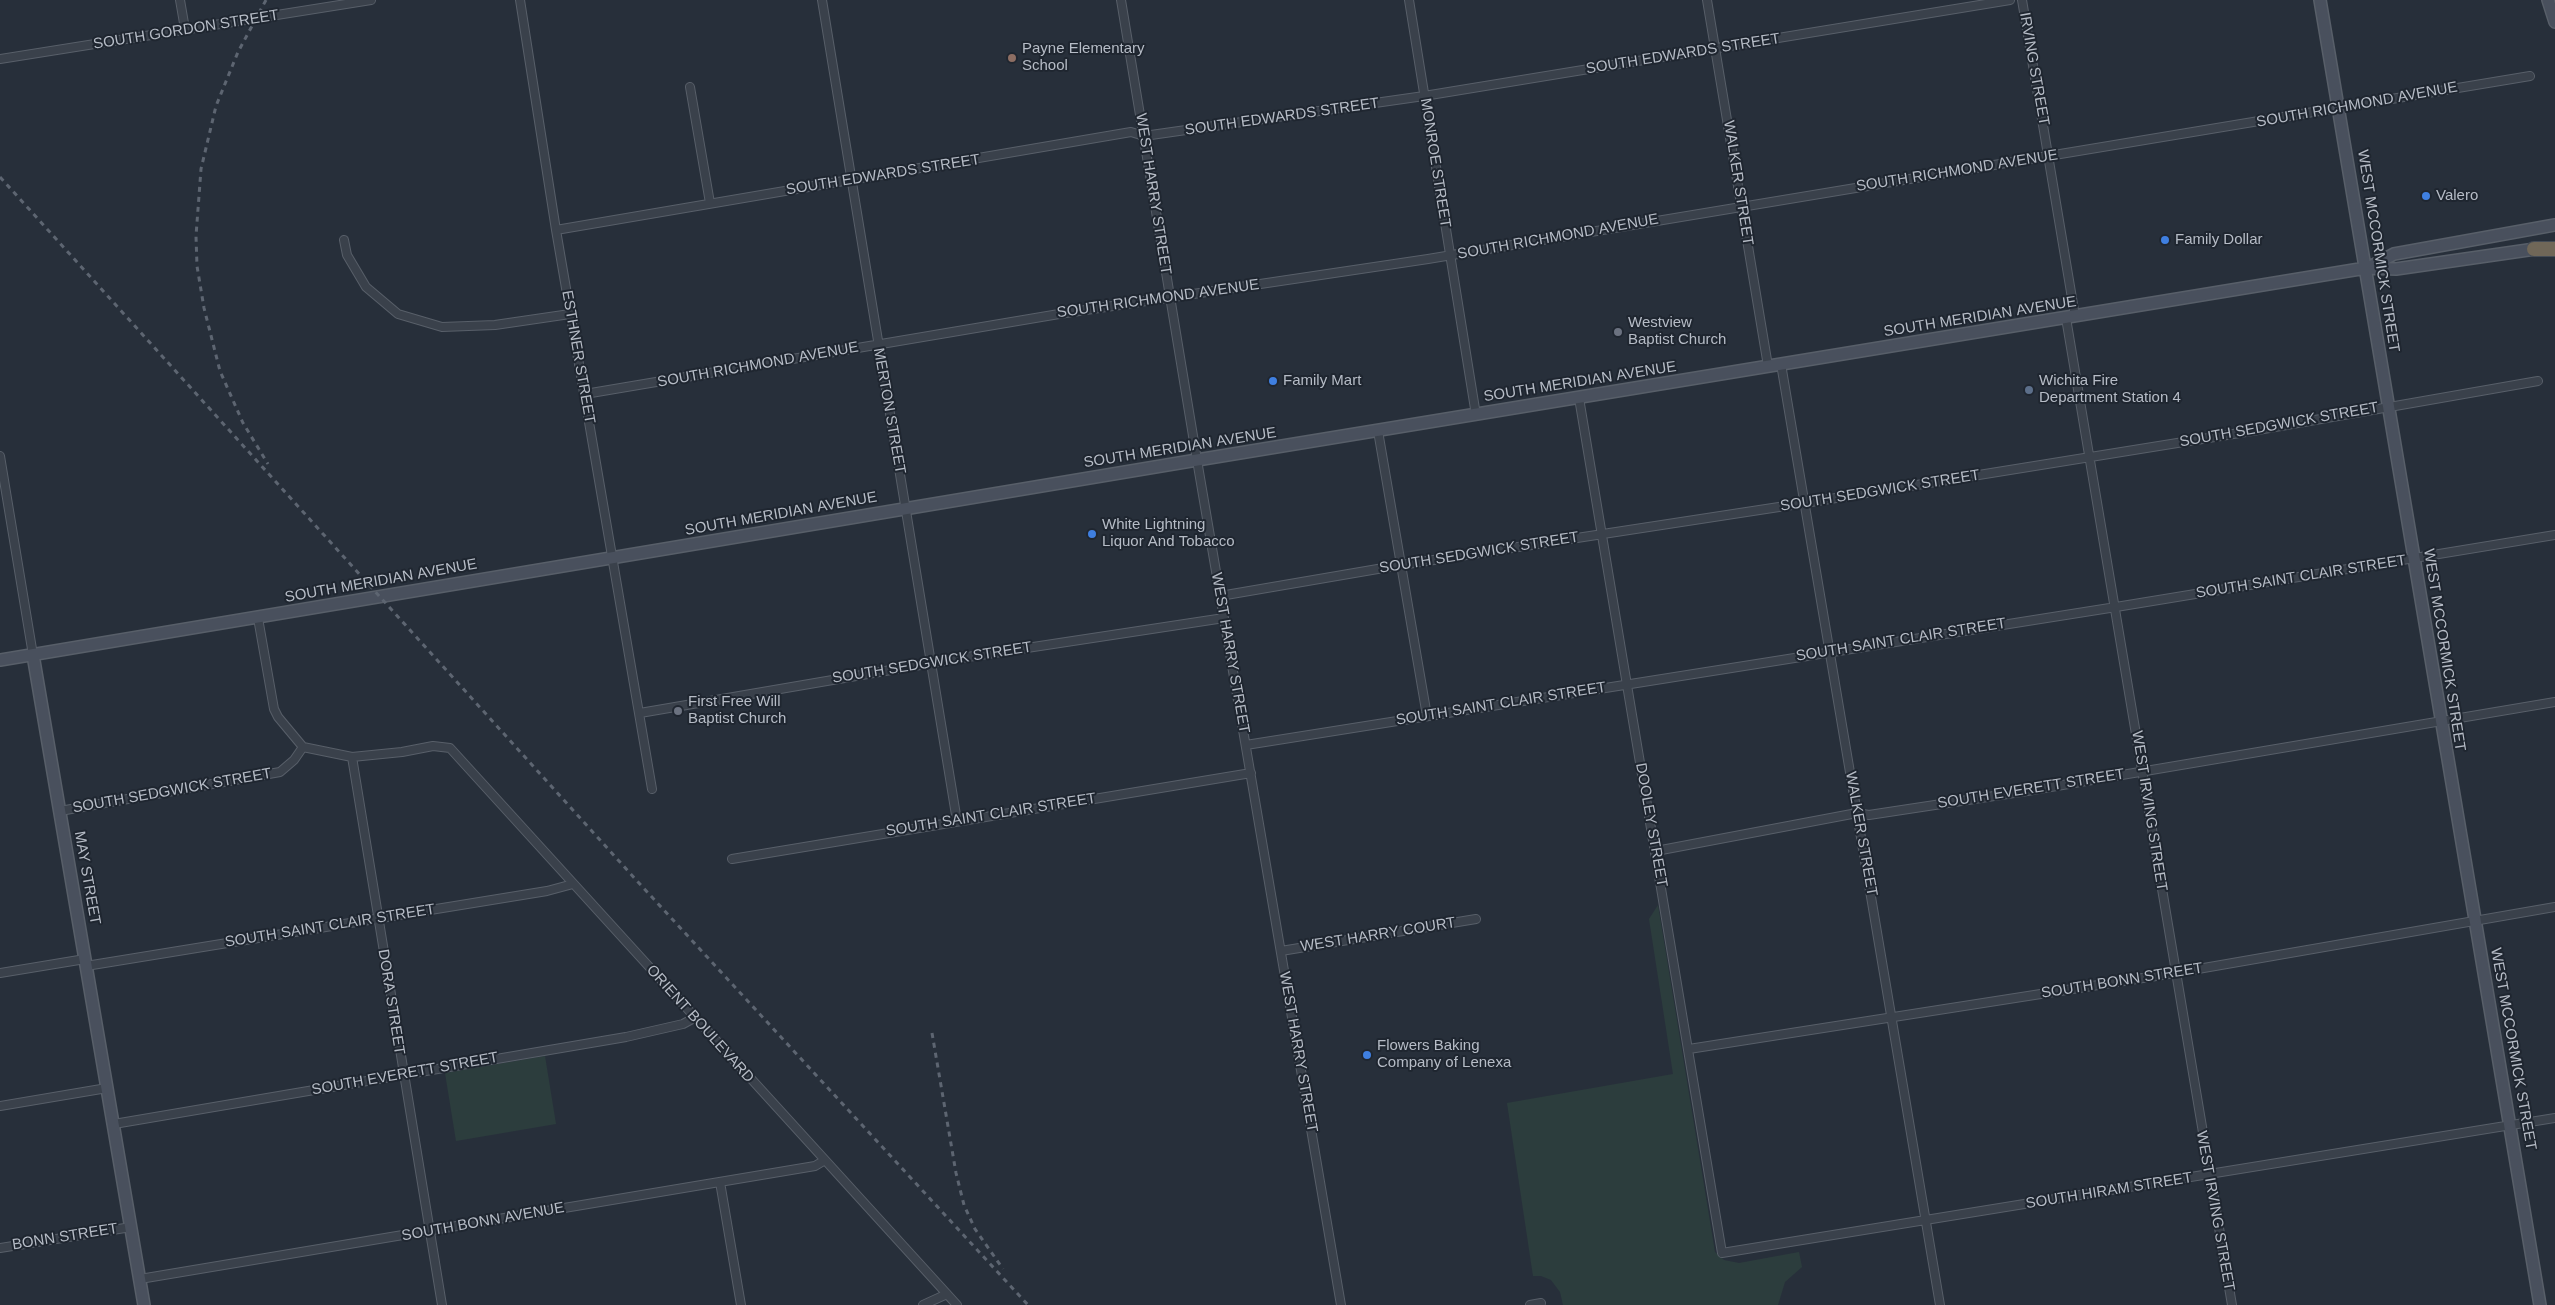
<!DOCTYPE html>
<style>
body{margin:0}
canvas{display:block;background:#272f3a}
</style>
<canvas width="2555" height="1305"></canvas>
<script>
const c = document.querySelector('canvas').getContext('2d');
c.lineJoin = 'round';
function paint(path, color) { c.fillStyle = color; c.fill(path, 'evenodd'); }
const poly = rows => new Path2D(rows.map(r => 'M' + r).join(''));
function trace(path, color, width, dash) { c.strokeStyle = color; c.lineWidth = width; c.lineCap = dash ? 'butt' : 'round'; c.setLineDash(dash || []); c.stroke(path); }
function label(font, color, halo, rows, align = 'center') {
  c.font = font + ' Arial,sans-serif'; c.lineWidth = 4; c.setLineDash([]); c.textBaseline = 'middle'; c.strokeStyle = halo; c.fillStyle = color; for (const [text, x, y, turn = 0] of rows) {
    c.save(); c.translate(x, y); c.rotate((+turn || 0) * Math.PI / 180); c.textAlign = isNaN(turn) ? turn : align; if (halo) c.strokeText(text, 0, 0); c.fillText(text, 0, 0); c.restore();
  }
}
paint(poly([
 [1658,905,1715,1252,1724,1260,1739,1263,1799,1252,1802,1267,1785,1282,1778,1305,1563,1305,1560,1292,1551,1280,1541,1276,1533,1276,1507,1103,1673,1074,1649,919],
 [545,1056,556,1124,456,1141,445,1073]
]), '#2c3d3d');
const street = poly([
 [180,0,185,29],
 [520,0,556,230,652,789],
 [822,0,957,821],
 [1121,0,1197,460,1341,1305],
 [1409,0,1476,415],
 [1707,0,1768,366],
 [2022,0,2075,316],
 [0,59,371,0],
 [690,87,710,203],
 [556,230,1131,132,1144,136,1424,96,2010,0],
 [344,240,347,255,366,287,398,314,442,327,495,325,570,314],
 [2066,318,2232,1305],
 [1781,364,1940,1305],
 [585,394,1059,314,1428,259,2530,76],
 [1579,398,1722,1253,2555,1118],
 [1378,431,1427,716],
 [0,456,33,655],
 [1220,596,1401,565,1805,503,2258,430,2538,381],
 [258,618,274,709,278,717,303,747,352,757,402,752,433,746,450,748,957,1305],
 [640,713,961,658,1224,618],
 [1246,745,2116,607,2555,535],
 [352,757,442,1305],
 [60,811,280,772,294,760,303,747],
 [1656,851,1857,813,1869,815,2027,791,2555,702],
 [732,859,1251,773],
 [1281,951,1476,919],
 [86,966,547,891,573,884],
 [0,973,85,959],
 [1689,1049,2175,973,2555,907],
 [0,1106,107,1088],
 [114,1124,626,1037,683,1024,694,1018],
 [720,1182,741,1305],
 [0,1248,131,1227],
 [140,1279,815,1166,825,1160],
 [923,1305,947,1294],
 [1530,1305,1541,1303]
]);
const secondary = poly([
 [2320,0,2540,1305],
 [2548,0,2555,22],
 [2368,268,2394,254,2555,225],
 [33,655,144,1305],
 [0,660,1197,460,2366,268,2396,269,2542,248]
]);
const highway = poly([
 [2534,249,2555,249]
]);
trace(street, '#585f69', 10);
trace(secondary, '#585f69', 14);
trace(highway, '#454c56', 16);
trace(street, '#3a414b', 8);
trace(secondary, '#49505d', 11);
trace(highway, '#706758', 14);
trace(poly([
 [266,0,238,52,216,106,201,169,196,236,197,266,204,308,220,371,243,423,268,464],
 [0,177,638,882,1028,1305],
 [932,1033,956,1173,964,1205,975,1229,1003,1269]
]), '#5d6571', 3, [5, 5]);
for (const [x, y, r, color] of [
 [1012,58,5,"#8d6e63"],
 [2426,196,5,"#3f7fe0"],
 [2165,240,5,"#3f7fe0"],
 [1618,332,5,"#6b7280"],
 [1273,381,5,"#3f7fe0"],
 [2029,390,5,"#5c6f8a"],
 [1092,534,5,"#3f7fe0"],
 [678,711,5,"#6b7280"],
 [1367,1055,5,"#3f7fe0"]
]) { const dot = new Path2D(); dot.arc(x, y, r, 0, 2 * Math.PI); c.fillStyle = color; c.fill(dot); trace(dot, '#1f2630', 2); }
label('15px', '#b6bcc6', '#1f2630', [
 ["SOUTH GORDON STREET",186,30,-9],
 ["SOUTH EDWARDS STREET",1683,54,-9],
 ["IRVING STREET",2034,69,80],
 ["SOUTH RICHMOND AVENUE",2357,105,-10],
 ["SOUTH EDWARDS STREET",1282,117,-8],
 ["MONROE STREET",1435,163,81],
 ["SOUTH RICHMOND AVENUE",1957,171,-9],
 ["SOUTH EDWARDS STREET",883,175,-9],
 ["WALKER STREET",1738,183,81],
 ["WEST HARRY STREET",1153,194,81],
 ["SOUTH RICHMOND AVENUE",1558,237,-10],
 ["WEST MCCORMICK STREET",2378,251,81],
 ["SOUTH RICHMOND AVENUE",1158,299,-8],
 ["SOUTH MERIDIAN AVENUE",1980,317,-9],
 ["ESTHNER STREET",578,357,80],
 ["SOUTH RICHMOND AVENUE",758,365,-10],
 ["SOUTH MERIDIAN AVENUE",1580,382,-9],
 ["MERTON STREET",889,411,80],
 ["SOUTH SEDGWICK STREET",2279,425,-10],
 ["SOUTH MERIDIAN AVENUE",1180,448,-9],
 ["SOUTH SEDGWICK STREET",1880,491,-9],
 ["SOUTH MERIDIAN AVENUE",781,514,-10],
 ["SOUTH SEDGWICK STREET",1479,553,-9],
 ["SOUTH SAINT CLAIR STREET",2301,577,-9],
 ["SOUTH MERIDIAN AVENUE",381,581,-10],
 ["SOUTH SAINT CLAIR STREET",1901,640,-9],
 ["WEST MCCORMICK STREET",2444,650,81],
 ["WEST HARRY STREET",1230,653,80],
 ["SOUTH SEDGWICK STREET",932,663,-9],
 ["SOUTH SAINT CLAIR STREET",1501,704,-9],
 ["SOUTH EVERETT STREET",2031,789,-9],
 ["SOUTH SEDGWICK STREET",172,791,-10],
 ["WEST IRVING STREET",2149,811,81],
 ["SOUTH SAINT CLAIR STREET",991,815,-9],
 ["DOOLEY STREET",1651,825,80],
 ["WALKER STREET",1861,834,80],
 ["MAY STREET",87,878,80],
 ["SOUTH SAINT CLAIR STREET",330,926,-9],
 ["WEST HARRY COURT",1378,935,-9],
 ["SOUTH BONN STREET",2122,981,-9],
 ["DORA STREET",391,1002,81],
 ["ORIENT BOULEVARD",700,1024,48],
 ["WEST MCCORMICK STREET",2513,1049,80],
 ["WEST HARRY STREET",1298,1052,80],
 ["SOUTH EVERETT STREET",405,1074,-10],
 ["SOUTH HIRAM STREET",2109,1191,-9],
 ["WEST IRVING STREET",2215,1211,80],
 ["SOUTH BONN AVENUE",483,1222,-10],
 ["BONN STREET",65,1237,-9]
]);
label('15px', '#b6bcc6', '#1f2630', [
 ["Payne Elementary",1022,49],
 ["School",1022,66],
 ["Valero",2436,196],
 ["Family Dollar",2175,240],
 ["Westview",1628,323],
 ["Baptist Church",1628,340],
 ["Family Mart",1283,381],
 ["Wichita Fire",2039,381],
 ["Department Station 4",2039,398],
 ["White Lightning",1102,525],
 ["Liquor And Tobacco",1102,542],
 ["First Free Will",688,702],
 ["Baptist Church",688,719],
 ["Flowers Baking",1377,1046],
 ["Company of Lenexa",1377,1063]
], 'left');
</script>
